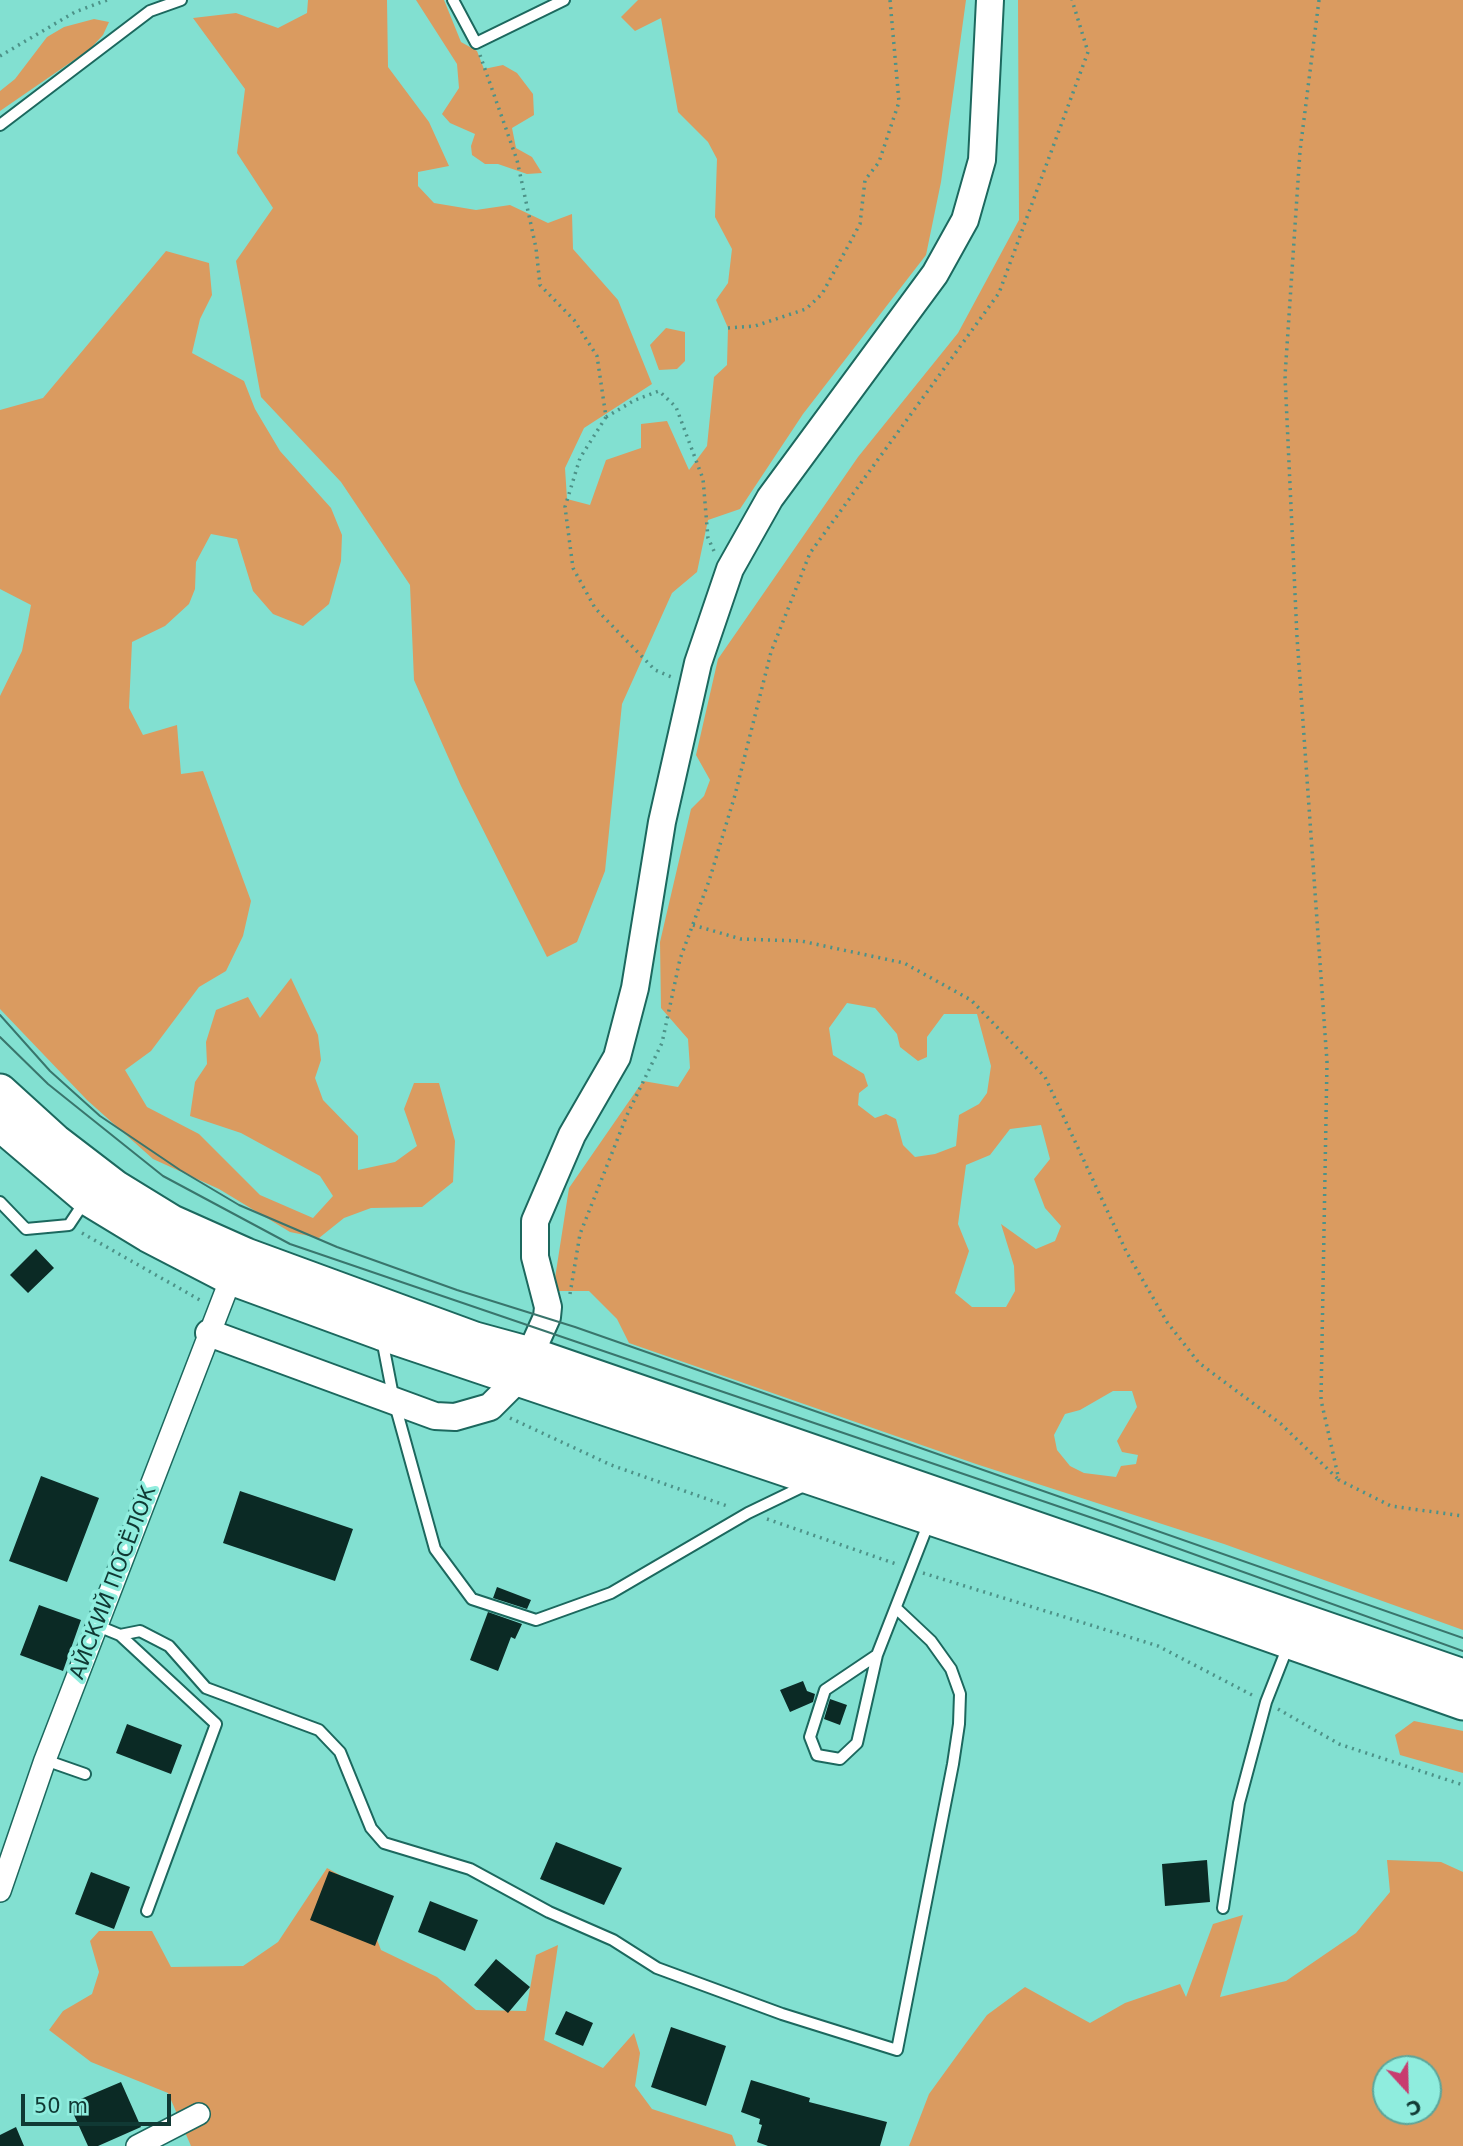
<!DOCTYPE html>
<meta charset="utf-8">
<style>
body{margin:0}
#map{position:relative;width:1463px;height:2146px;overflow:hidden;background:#82e0d1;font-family:"DejaVu Sans",sans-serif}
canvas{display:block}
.north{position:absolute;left:1372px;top:2055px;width:70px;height:70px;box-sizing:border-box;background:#8fedde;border:2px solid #5ca59a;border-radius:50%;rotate:158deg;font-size:19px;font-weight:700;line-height:28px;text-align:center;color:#103934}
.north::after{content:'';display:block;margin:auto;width:24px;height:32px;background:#c83c6f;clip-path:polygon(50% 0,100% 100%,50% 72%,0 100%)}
.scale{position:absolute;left:21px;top:2094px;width:150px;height:32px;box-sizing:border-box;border:4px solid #103934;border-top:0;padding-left:9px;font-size:21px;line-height:24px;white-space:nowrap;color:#103934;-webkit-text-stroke:5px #8fedde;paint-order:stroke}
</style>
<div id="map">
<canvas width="1463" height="2146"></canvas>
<div class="north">С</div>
<div class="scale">50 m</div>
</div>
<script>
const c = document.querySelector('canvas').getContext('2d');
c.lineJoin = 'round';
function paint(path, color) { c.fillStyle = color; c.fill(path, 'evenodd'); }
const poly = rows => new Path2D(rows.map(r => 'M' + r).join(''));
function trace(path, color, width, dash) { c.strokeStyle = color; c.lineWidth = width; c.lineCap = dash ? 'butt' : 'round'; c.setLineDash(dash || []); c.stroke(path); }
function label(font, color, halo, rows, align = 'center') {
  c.font = font + ' "DejaVu Sans",sans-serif'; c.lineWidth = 7; c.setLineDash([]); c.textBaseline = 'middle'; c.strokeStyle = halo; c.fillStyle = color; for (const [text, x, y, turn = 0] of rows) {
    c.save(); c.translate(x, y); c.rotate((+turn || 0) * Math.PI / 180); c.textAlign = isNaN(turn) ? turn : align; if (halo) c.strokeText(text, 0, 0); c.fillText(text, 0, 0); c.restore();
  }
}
paint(poly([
 [308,0,387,0,388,67,429,122,449,166,418,172,418,186,434,203,476,210,510,205,548,223,572,214,573,249,618,300,652,384,584,428,565,468,567,499,590,505,606,460,641,448,641,424,667,421,689,470,707,446,714,377,727,365,728,328,716,300,728,283,732,249,715,217,717,159,708,142,678,112,661,18,635,31,621,17,638,0,966,0,941,182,926,255,803,414,740,509,708,520,697,572,672,593,622,704,605,871,577,942,547,957,461,786,414,680,410,585,341,482,261,397,236,261,273,208,237,153,245,89,193,18,236,13,278,28,307,13],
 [416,0,444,0,461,42,477,51,484,69,503,65,517,73,533,94,534,115,512,128,516,148,532,157,542,173,527,174,498,164,485,164,472,155,471,146,475,134,450,123,442,114,459,88,457,64],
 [1018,0,1463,0,1463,1630,1224,1544,976,1464,629,1343,617,1319,589,1291,553,1291,569,1188,643,1081,678,1087,690,1068,688,1039,661,1008,660,942,691,809,704,796,710,780,696,755,718,659,858,457,958,333,1019,220],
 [847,1003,875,1008,897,1034,900,1047,918,1061,927,1057,927,1037,944,1014,977,1014,991,1066,987,1093,979,1104,959,1115,956,1146,935,1154,915,1157,903,1145,896,1119,886,1114,875,1118,858,1105,859,1093,868,1086,864,1074,833,1055,829,1028],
 [1041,1125,1050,1159,1034,1179,1045,1208,1061,1226,1055,1241,1036,1249,1001,1224,1014,1266,1015,1291,1006,1307,972,1307,955,1293,969,1251,958,1224,966,1165,990,1155,1010,1129],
 [1113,1391,1132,1391,1137,1407,1117,1441,1122,1452,1138,1455,1136,1464,1121,1466,1116,1477,1084,1473,1070,1466,1057,1450,1054,1435,1065,1414,1080,1410],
 [94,19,109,22,103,35,90,49,0,111,0,91,15,79,47,37,64,27],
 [166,251,209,263,212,295,200,319,192,353,244,381,255,409,280,451,331,508,342,535,341,561,329,604,303,626,273,614,253,591,237,539,211,534,196,562,195,589,189,604,165,626,132,642,129,708,143,735,177,725,181,774,203,771,251,901,243,936,226,971,199,987,151,1051,125,1070,147,1107,199,1134,260,1195,313,1218,333,1196,320,1176,241,1133,190,1116,195,1082,207,1064,206,1042,216,1010,248,997,260,1018,291,978,318,1035,321,1060,315,1078,323,1100,358,1136,358,1170,395,1162,417,1146,404,1109,414,1083,439,1083,455,1141,453,1182,422,1207,371,1208,344,1218,319,1238,290,1232,219,1189,153,1159,87,1100,0,1009,0,696,22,651,31,605,0,589,0,410,43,398],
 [666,328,685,332,685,361,677,369,659,370,650,345],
 [1414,1721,1463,1731,1463,1773,1400,1755,1395,1735],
 [1387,1860,1441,1862,1463,1872,1463,2146,909,2146,929,2094,966,2043,987,2015,1025,1987,1090,2023,1125,2003,1180,1984,1186,1997,1213,1924,1243,1915,1220,1997,1286,1981,1356,1933,1390,1892],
 [1386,2069,1428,2069,1428,2111,1386,2111],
 [327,1868,356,1884,381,1950,437,1977,476,2010,526,2011,536,1955,558,1945,544,2040,603,2068,634,2033,640,2053,635,2086,652,2109,732,2135,736,2146,191,2146,168,2093,91,2062,49,2030,63,2011,92,1994,99,1972,90,1941,99,1931,152,1931,171,1967,243,1966,278,1942]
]), '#da9b60');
paint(poly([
 [36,1249,54,1268,28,1293,10,1275],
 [41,1476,99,1498,67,1582,9,1561],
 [240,1491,353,1529,335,1581,223,1543],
 [497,1587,531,1600,527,1609,493,1598],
 [39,1605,81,1620,63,1671,20,1655],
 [488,1612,522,1624,515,1639,511,1637,498,1671,470,1660],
 [803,1681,807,1691,815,1694,813,1702,790,1712,780,1690],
 [830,1699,847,1705,840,1725,824,1719],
 [127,1724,182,1745,171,1774,116,1753],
 [556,1842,622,1868,604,1905,540,1879],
 [1207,1860,1210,1902,1165,1906,1162,1864],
 [329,1871,394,1896,375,1946,310,1920],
 [91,1872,130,1887,114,1929,75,1914],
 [430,1901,478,1920,465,1951,418,1932],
 [496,1959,530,1987,508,2013,474,1985],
 [566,2011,593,2023,583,2046,555,2034],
 [671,2027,726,2046,706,2106,651,2087],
 [751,2080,810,2098,809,2102,887,2122,880,2146,768,2146,757,2142,762,2125,759,2124,760,2119,741,2112],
 [121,2082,141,2127,98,2146,88,2146,69,2104],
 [16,2127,24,2146,0,2146,0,2135]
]), '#0b2a25');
const service = poly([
 [453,0,476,43,564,0],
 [0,125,150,11,181,0],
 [0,1202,26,1229,69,1225,85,1201],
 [382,1339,394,1401,435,1549,472,1599,536,1620,611,1593,748,1513,806,1485],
 [98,1626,120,1635,140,1631,169,1646,206,1688,319,1730,340,1752,371,1828,384,1843,470,1869,549,1912,613,1940,657,1968,782,2014,897,2050,953,1764,959,1724,960,1694,951,1669,931,1641,897,1609],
 [120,1635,216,1724,147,1911],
 [877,1655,825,1690,810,1737,817,1755,840,1759,857,1743,877,1655,929,1522],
 [45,1760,85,1774],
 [1223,1908,1239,1803,1266,1702,1288,1646]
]);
const minor = poly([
 [0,1891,45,1760,231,1278],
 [137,2146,199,2114]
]);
const tertiary = poly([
 [209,1333,435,1416,455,1417,490,1407,520,1377,547,1317,548,1307,535,1257,535,1221,572,1135,617,1057,635,988,662,822,698,663,730,569,770,498,935,274,965,220,982,160,990,0]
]);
const primary = poly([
 [0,1091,55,1141,115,1187,172,1222,246,1255,475,1339,530,1354,1463,1676],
 [0,1124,87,1198,148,1235,231,1278,381,1333,1106,1577,1463,1703]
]);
trace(service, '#1c685e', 14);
trace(minor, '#1c685e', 24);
trace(tertiary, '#1c685e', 30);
trace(primary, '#1c685e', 37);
trace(poly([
 [1319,0,1300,151,1285,376,1297,637,1327,1062,1321,1400,1339,1480,1391,1506,1463,1516],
 [480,55,517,160,536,248,540,285,574,320,597,356,606,417,580,458,565,507,573,568,595,608,655,670,674,678],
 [0,56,75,12,107,0],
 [728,328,755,326,806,309,822,294,860,224,865,180,879,162,899,102,890,0],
 [606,417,635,400,659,391,676,407,703,479,708,538,714,551],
 [693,925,741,939,801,941,904,963,971,1000,1045,1077,1126,1251,1167,1322,1199,1363,1281,1424,1338,1479],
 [82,1233,200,1300],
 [570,1294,580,1234,627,1115,662,1043,680,959,709,881,735,795,771,652,810,553,999,293,1088,52,1072,0],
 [510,1418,611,1465,730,1507],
 [767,1519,899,1565],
 [923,1573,1158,1646,1252,1695],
 [1278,1709,1339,1744,1463,1785]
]), '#4d9288', 3.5, [2, 5]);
trace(service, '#fff', 10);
trace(minor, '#fff', 21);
trace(tertiary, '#fff', 26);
trace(primary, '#fff', 33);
trace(poly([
 [0,1015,50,1071,100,1116,180,1170,239,1205,337,1247,457,1290,575,1327,1463,1638],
 [0,1037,48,1084,163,1176,290,1244,1110,1524,1463,1651]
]), '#39756c', 2);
label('21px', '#103934', '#8fedde', [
 ["АЙСКИЙ ПОСЁЛОК",114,1583,-69]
]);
</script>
